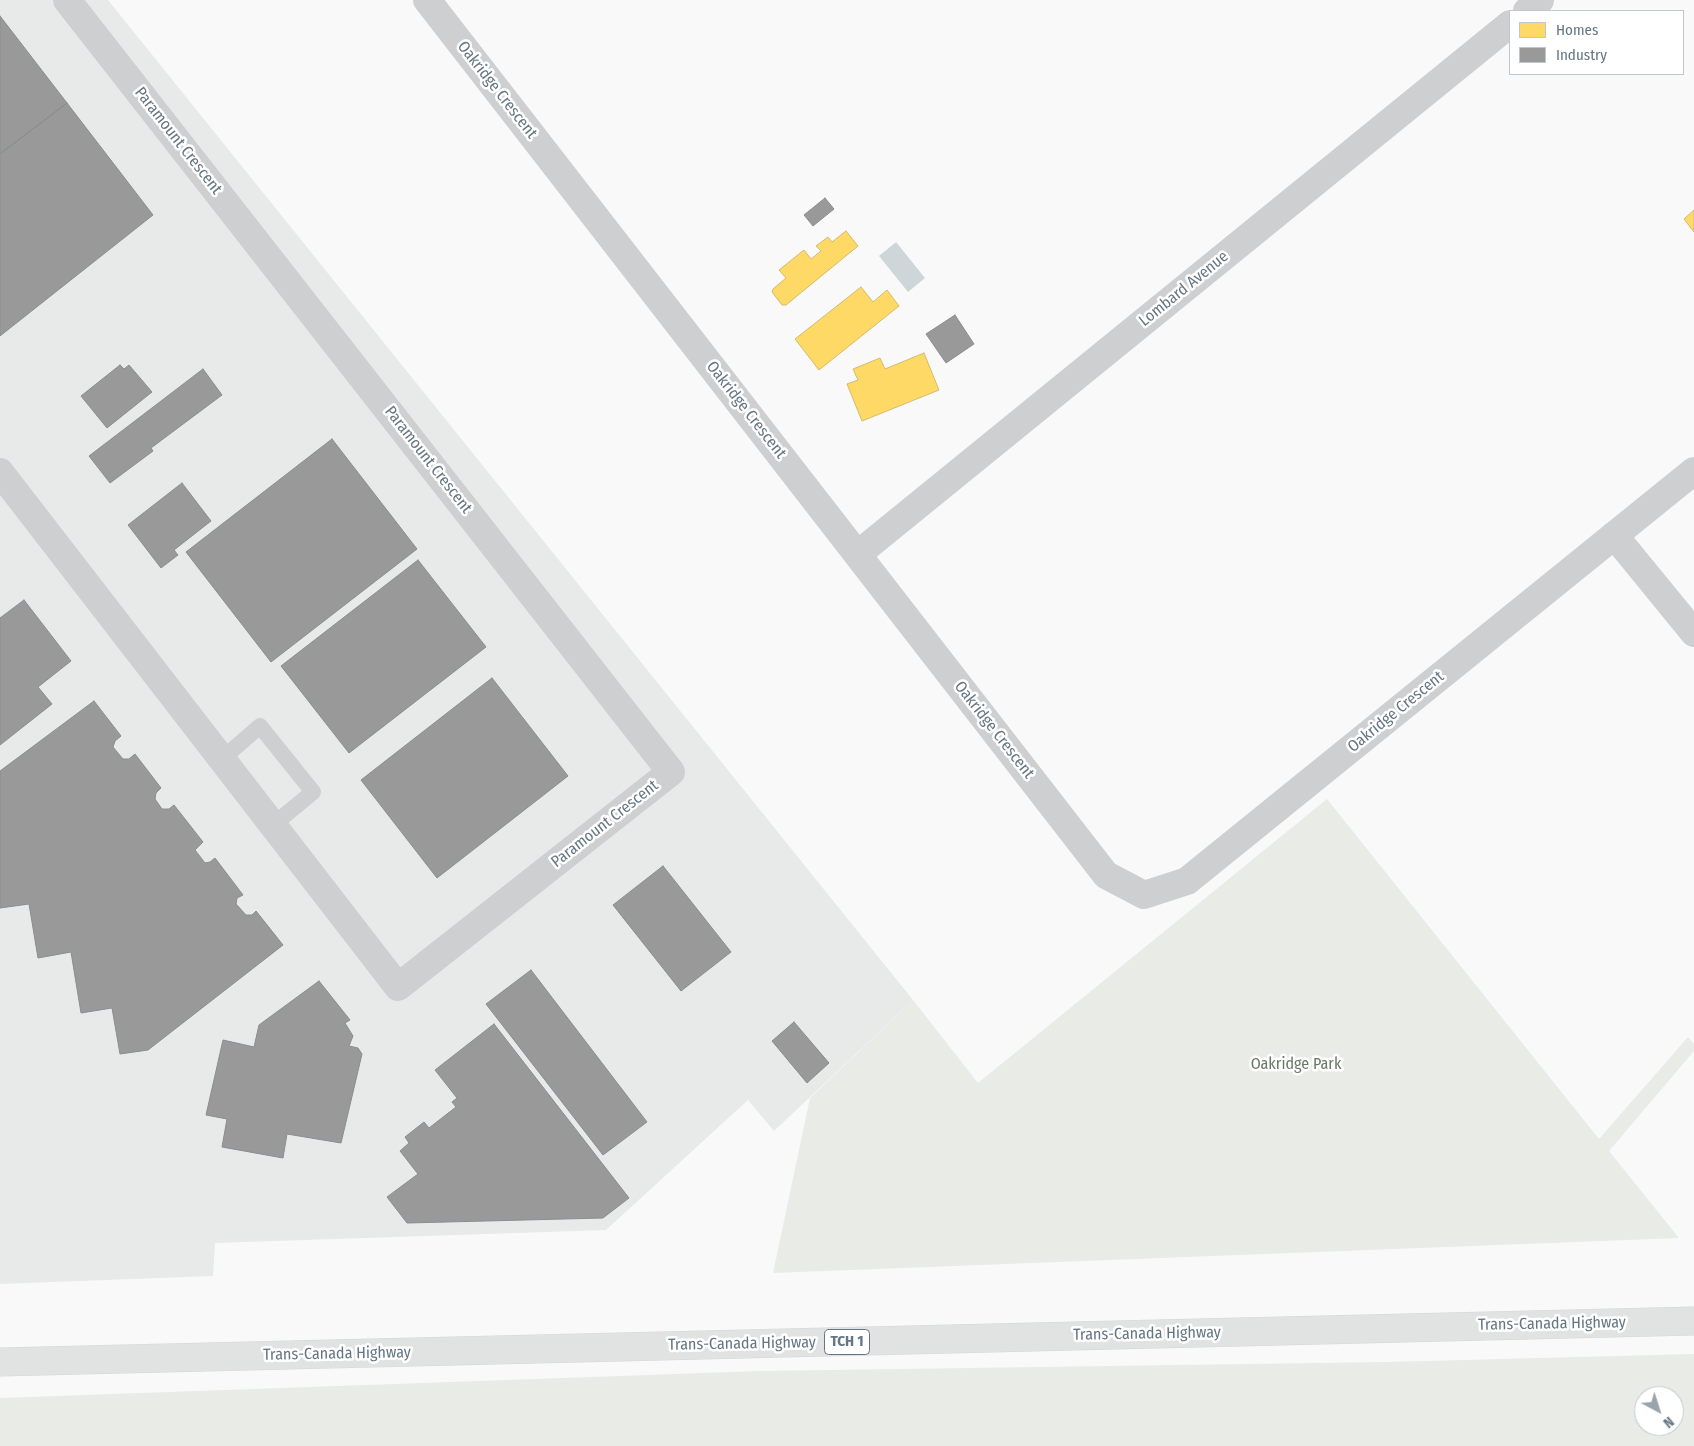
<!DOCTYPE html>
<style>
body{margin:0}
#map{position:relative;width:1694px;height:1446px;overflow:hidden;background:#f9f9f9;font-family:"Fira Sans Condensed",sans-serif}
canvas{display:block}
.legend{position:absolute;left:1509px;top:10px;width:175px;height:65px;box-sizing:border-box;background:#fff;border:1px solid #c1c8cd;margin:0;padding:6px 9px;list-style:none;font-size:15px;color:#657683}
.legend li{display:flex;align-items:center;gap:10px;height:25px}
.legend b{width:25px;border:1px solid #c1c8cd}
.north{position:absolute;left:1634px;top:1386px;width:50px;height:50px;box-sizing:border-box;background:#fff;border:1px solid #c1c8cd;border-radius:50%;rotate:140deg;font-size:14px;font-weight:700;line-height:20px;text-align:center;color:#657683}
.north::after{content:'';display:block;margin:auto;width:18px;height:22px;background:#99a4ac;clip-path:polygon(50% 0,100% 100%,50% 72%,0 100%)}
</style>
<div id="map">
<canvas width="1694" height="1446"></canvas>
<ul class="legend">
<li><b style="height:14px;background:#ffd966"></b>Homes</li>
<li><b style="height:14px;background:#999"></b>Industry</li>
</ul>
<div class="north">N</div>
</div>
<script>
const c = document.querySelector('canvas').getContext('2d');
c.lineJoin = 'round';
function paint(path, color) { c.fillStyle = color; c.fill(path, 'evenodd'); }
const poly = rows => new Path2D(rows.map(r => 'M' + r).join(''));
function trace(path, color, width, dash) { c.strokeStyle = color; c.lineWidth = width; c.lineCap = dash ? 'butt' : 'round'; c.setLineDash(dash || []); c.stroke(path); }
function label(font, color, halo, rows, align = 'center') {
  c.font = font + ' "Fira Sans Condensed",sans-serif'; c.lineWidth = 5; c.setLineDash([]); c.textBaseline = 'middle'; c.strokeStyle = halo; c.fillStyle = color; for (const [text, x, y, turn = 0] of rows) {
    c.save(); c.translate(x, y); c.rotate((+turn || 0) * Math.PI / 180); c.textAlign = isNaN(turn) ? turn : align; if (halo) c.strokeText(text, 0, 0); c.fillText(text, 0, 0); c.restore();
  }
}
paint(poly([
 [0,0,108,0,913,1000,774,1131,748,1100,606,1230,215,1243,213,1276,0,1284]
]), '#e8e9e9');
paint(poly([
 [1327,799,1599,1139,1688,1037,1694,1044,1694,1051,1609,1151,1679,1238,773,1273,810,1098,913,1000,978,1083],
 [1694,1354,1694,1446,0,1446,0,1398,760,1371,1387,1362],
 [1644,1396,1674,1396,1674,1426,1644,1426]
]), '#e8ebe6');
paint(poly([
 [896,242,925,278,908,292,879,256]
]), '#ced6d9');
const homes = poly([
 [1694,210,1694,232,1684,219,1694,210],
 [846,231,858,246,786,305,782,305,772,292,773,289,786,278,779,270,804,250,811,259,821,251,816,246,828,237,832,242,846,231],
 [861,287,873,302,887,290,899,306,819,370,795,339,861,287],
 [924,353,939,390,862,421,847,384,858,380,853,369,880,358,885,369,924,353]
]);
paint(homes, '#ffd966');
trace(homes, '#d1bb6f', 1);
const industry = poly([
 [0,16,67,103,0,154,0,16],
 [67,103,153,215,0,336,0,154,67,103],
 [825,198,834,209,813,226,804,215,825,198],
 [955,315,974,344,946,363,926,334,955,315],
 [120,365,124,369,129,365,152,392,107,428,81,396,120,365],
 [203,369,222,395,151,448,153,451,110,483,89,456,203,369],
 [332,439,417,549,271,662,186,552,332,439],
 [182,483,211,521,174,550,178,555,161,568,128,525,182,483],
 [418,560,486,647,349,753,281,666,418,560],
 [24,600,71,661,38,687,52,704,0,745,0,618,24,600],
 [492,678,568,776,437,878,361,780,492,678],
 [94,701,121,736,115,741,113,747,123,759,129,759,135,754,161,788,156,793,155,799,162,809,169,809,174,805,203,842,195,850,205,863,210,862,215,858,243,895,237,898,236,904,246,915,252,915,256,911,283,945,148,1050,120,1054,112,1008,81,1013,71,952,38,958,29,904,0,908,0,771,94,701],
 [663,866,731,952,681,991,613,905,663,866],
 [531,970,647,1122,603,1155,486,1004,531,970],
 [319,981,350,1020,345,1023,353,1036,349,1046,358,1048,362,1054,341,1143,287,1134,283,1158,222,1147,227,1119,206,1115,223,1040,254,1047,259,1025,319,981],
 [794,1022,829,1063,807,1083,772,1041,794,1022],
 [494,1024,629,1198,603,1218,407,1223,387,1197,418,1174,400,1151,409,1143,405,1137,424,1122,429,1128,456,1107,452,1102,457,1098,435,1070,494,1024]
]);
paint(industry, '#999');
trace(industry, '#898e92', 1);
const motorway = poly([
 [0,1362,1694,1321]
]);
trace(motorway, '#d5d6d6', 29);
trace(poly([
 [222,759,260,726,313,792,273,825]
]), '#cecfd0', 16);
trace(poly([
 [427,0,1106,875,1144,895,1187,881,1694,471],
 [1527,11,1540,0],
 [0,472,398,987,671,772,67,0],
 [1614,535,1694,633],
 [858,554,1510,24]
]), '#cecfd0', 28);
trace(motorway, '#e1e2e2', 28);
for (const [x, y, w] of [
 [847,1342,45]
]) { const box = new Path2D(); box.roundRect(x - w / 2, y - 12.5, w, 25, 4); c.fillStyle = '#fff'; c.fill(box); trace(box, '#657683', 1); }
label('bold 15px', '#657683', null, [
 ["TCH 1",847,1342]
]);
label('16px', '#657683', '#fff', [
 ["Oakridge Crescent",497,90,52],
 ["Paramount Crescent",178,141,52],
 ["Lombard Avenue",1184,289,-39],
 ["Oakridge Crescent",746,410,52],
 ["Paramount Crescent",428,460,52],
 ["Oakridge Crescent",1396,712,-39],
 ["Oakridge Crescent",994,730,52],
 ["Paramount Crescent",605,824,-38],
 ["Trans-Canada Highway",1552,1324,-1],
 ["Trans-Canada Highway",1147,1334,-1],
 ["Trans-Canada Highway",742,1344,-1],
 ["Trans-Canada Highway",337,1354,-1]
]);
label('16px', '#687a64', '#fff', [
 ["Oakridge Park",1296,1065]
]);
</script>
